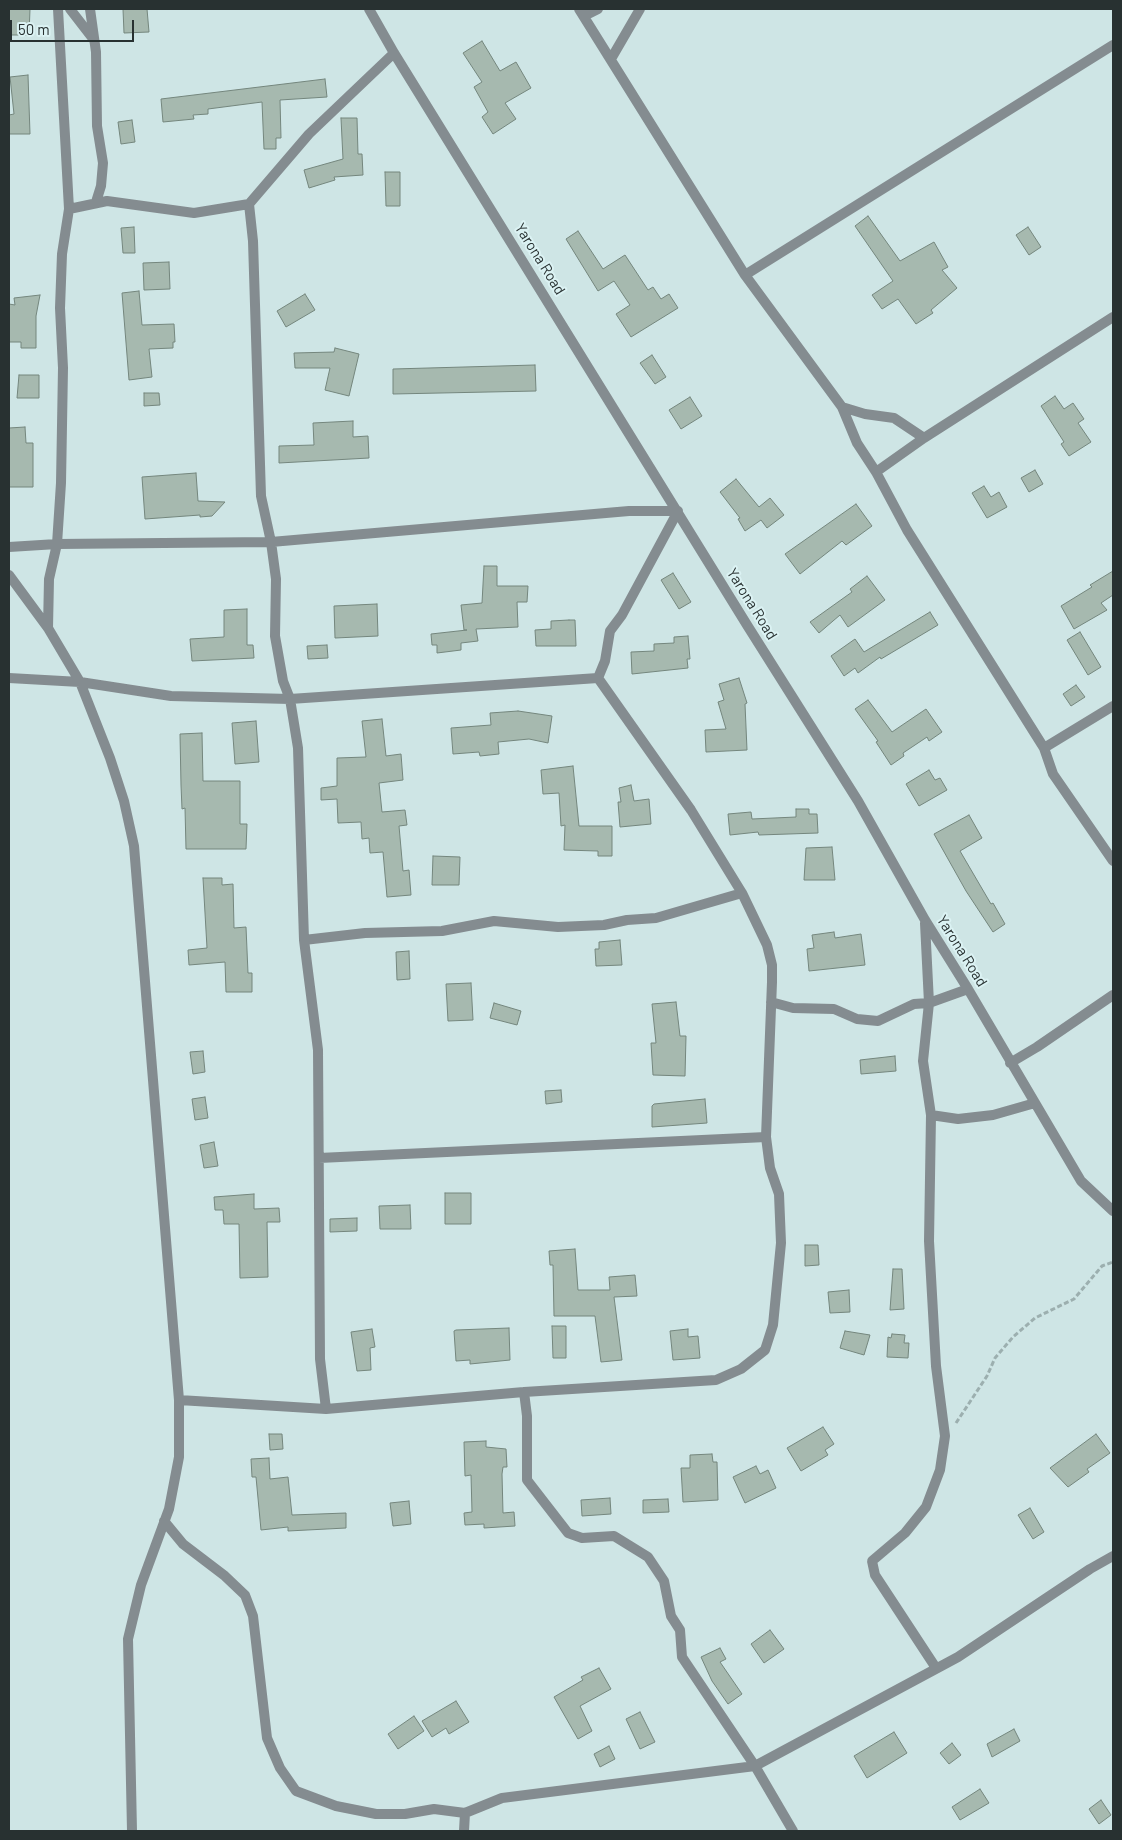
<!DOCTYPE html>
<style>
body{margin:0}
#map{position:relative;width:1122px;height:1840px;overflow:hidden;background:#cee5e5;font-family:Barlow,sans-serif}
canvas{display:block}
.frame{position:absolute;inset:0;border:10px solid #283131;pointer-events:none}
.scale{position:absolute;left:10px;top:20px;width:124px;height:22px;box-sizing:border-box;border:2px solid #283131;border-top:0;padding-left:6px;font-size:15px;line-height:18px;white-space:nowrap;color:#283131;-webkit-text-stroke:4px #dbf2f3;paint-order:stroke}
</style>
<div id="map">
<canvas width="1122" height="1840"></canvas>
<div class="frame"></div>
<div class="scale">50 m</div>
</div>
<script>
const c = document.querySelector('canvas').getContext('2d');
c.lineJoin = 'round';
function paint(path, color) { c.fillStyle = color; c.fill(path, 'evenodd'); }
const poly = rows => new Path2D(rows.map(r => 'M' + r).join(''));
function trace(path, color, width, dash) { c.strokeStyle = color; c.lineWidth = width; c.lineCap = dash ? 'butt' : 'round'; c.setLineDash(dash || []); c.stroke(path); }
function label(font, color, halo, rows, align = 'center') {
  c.font = font + ' Barlow,sans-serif'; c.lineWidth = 4; c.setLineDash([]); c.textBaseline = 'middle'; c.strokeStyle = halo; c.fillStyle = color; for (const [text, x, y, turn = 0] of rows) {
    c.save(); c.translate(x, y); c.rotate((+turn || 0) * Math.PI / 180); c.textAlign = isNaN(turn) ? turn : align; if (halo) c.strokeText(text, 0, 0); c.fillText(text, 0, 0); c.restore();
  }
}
const building = poly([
 [9,9,30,9,29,35,9,35,9,9],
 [123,9,147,9,149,32,124,33,123,9],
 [482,41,500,71,516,62,531,88,505,103,516,119,493,134,482,117,488,112,474,87,482,82,463,53,482,41],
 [28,75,30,134,9,134,9,115,14,114,10,77,28,75],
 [325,79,327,97,280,100,281,138,276,138,276,149,264,149,262,102,208,109,208,114,193,115,194,119,163,122,161,99,325,79],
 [341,118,357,118,358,154,362,154,363,175,334,177,335,180,309,188,304,170,343,159,341,118],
 [132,120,135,142,121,144,118,122,132,120],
 [385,172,400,172,400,206,386,206,385,172],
 [868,216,900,261,934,242,948,267,942,270,957,288,931,310,933,313,916,324,898,299,882,309,872,295,893,281,855,226,868,216],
 [134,227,135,253,123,253,121,228,134,227],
 [1028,227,1041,247,1029,255,1016,235,1028,227],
 [578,231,603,269,625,255,648,290,653,287,661,299,669,294,678,308,631,337,616,314,630,305,614,281,598,291,566,239,578,231],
 [169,262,170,289,144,290,143,263,169,262],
 [139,291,142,325,174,324,175,342,173,342,173,348,149,349,152,377,129,380,122,293,139,291],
 [305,294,315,310,286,327,277,311,305,294],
 [40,295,36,316,36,348,21,348,21,342,9,342,9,304,15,305,14,298,40,295],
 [335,348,359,354,349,396,325,390,330,368,295,368,294,353,334,352,335,348],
 [652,355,666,377,655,384,640,363,652,355],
 [535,365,536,391,393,394,393,369,535,365],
 [19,375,39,375,39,398,17,398,19,375],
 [144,393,159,393,160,405,144,406,144,393],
 [1055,396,1064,409,1073,403,1084,419,1078,423,1091,442,1069,456,1061,444,1064,442,1041,406,1055,396],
 [690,397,702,416,681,429,669,410,690,397],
 [353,421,353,437,368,436,369,458,279,463,279,446,314,445,313,423,353,421],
 [25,427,26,443,33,443,33,487,9,487,9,428,25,427],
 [1035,470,1043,484,1029,492,1021,478,1035,470],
 [196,473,198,501,225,502,212,516,200,517,200,515,145,519,142,477,196,473],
 [736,479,759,507,770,498,784,515,767,528,761,520,745,531,738,519,740,518,720,492,736,479],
 [984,486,991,497,999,492,1007,507,987,518,972,493,984,486],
 [856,504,872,526,846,545,842,541,800,574,785,554,856,504],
 [484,566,497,566,497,586,528,586,527,602,517,602,518,627,476,629,478,641,461,643,461,650,437,653,437,645,432,645,431,634,467,630,464,630,461,605,482,603,484,566],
 [1113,571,1113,595,1101,603,1107,610,1074,629,1061,606,1092,587,1090,585,1113,571],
 [673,573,691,602,679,609,661,580,673,573],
 [867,576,885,600,848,627,840,615,819,633,810,622,852,592,850,589,867,576],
 [377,604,378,636,335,638,334,606,377,604],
 [247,609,247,645,253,645,254,658,192,661,190,639,224,637,224,610,247,609],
 [930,612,938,625,881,659,880,657,858,673,855,668,844,676,831,656,855,639,864,652,930,612],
 [569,620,575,620,576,646,536,646,535,630,551,629,551,621,569,620],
 [1080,632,1101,667,1088,675,1067,640,1080,632],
 [688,636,690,659,687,659,688,668,632,674,631,652,654,651,654,644,674,643,674,637,688,636],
 [327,645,328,658,308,659,307,646,327,645],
 [739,678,747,703,745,704,747,750,706,752,705,730,726,729,718,702,724,700,719,684,739,678],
 [1076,685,1085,697,1071,706,1063,694,1076,685],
 [868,700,892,732,926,709,942,732,929,741,927,737,903,753,904,756,891,765,876,742,878,741,855,709,868,700],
 [518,711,552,716,548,743,529,739,498,742,499,754,480,756,479,752,453,754,451,728,491,725,490,713,518,711],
 [382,719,386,756,401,754,403,780,379,783,382,812,405,810,407,825,399,826,403,871,409,870,411,895,387,897,383,852,370,853,369,838,362,839,361,822,338,823,337,799,321,800,321,788,337,786,337,758,366,757,362,721,382,719],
 [256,721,259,762,235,764,232,723,256,721],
 [202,733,203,781,240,781,240,824,247,824,246,849,186,849,185,808,182,809,181,785,180,734,202,733],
 [573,766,579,826,612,826,612,856,598,856,598,851,564,850,565,825,561,826,559,793,543,794,541,770,573,766],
 [929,770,935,780,940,778,947,790,919,806,906,784,929,770],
 [631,785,634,801,649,799,651,824,620,827,618,802,621,802,619,788,631,785],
 [796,809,809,809,809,814,817,814,818,833,759,835,758,832,730,835,728,814,751,812,752,819,796,817,796,809],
 [969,815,982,838,960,851,991,904,993,903,1005,924,993,932,966,891,934,834,969,815],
 [832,847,835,880,804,880,806,848,832,847],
 [433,856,460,857,459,885,432,885,433,856],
 [203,878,222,878,222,885,233,884,234,928,246,927,248,973,252,973,252,992,226,992,225,962,189,965,188,950,207,948,203,878],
 [834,932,835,938,861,934,865,965,809,971,807,949,814,948,812,935,834,932],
 [620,940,622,965,596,966,595,949,599,949,599,942,620,940],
 [409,951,410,979,397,980,396,952,409,951],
 [471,983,473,1020,448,1021,446,984,471,983],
 [676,1002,680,1036,686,1036,685,1076,653,1075,651,1043,656,1043,652,1004,676,1002],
 [494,1003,521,1011,517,1025,490,1018,494,1003],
 [203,1051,205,1072,193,1074,190,1052,203,1051],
 [895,1056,896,1071,861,1074,860,1060,895,1056],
 [561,1090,562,1102,546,1104,545,1091,561,1090],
 [205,1097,208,1118,195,1120,192,1099,205,1097],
 [705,1099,707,1123,652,1127,652,1106,654,1104,705,1099],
 [214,1142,218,1166,204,1168,200,1145,214,1142],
 [445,1193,471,1193,471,1224,445,1224,445,1193],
 [254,1194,254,1209,279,1208,280,1222,267,1222,268,1277,240,1278,239,1224,224,1224,223,1210,215,1210,214,1197,254,1194],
 [410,1205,411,1229,380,1229,379,1206,410,1205],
 [357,1218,357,1231,330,1232,330,1219,357,1218],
 [805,1245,818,1245,819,1265,805,1266,805,1245],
 [575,1249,578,1290,610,1290,609,1277,635,1275,637,1296,614,1297,622,1360,601,1362,595,1316,554,1316,553,1265,550,1265,549,1251,575,1249],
 [893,1269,902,1269,904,1309,890,1310,893,1269],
 [849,1290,850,1312,830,1313,828,1292,849,1290],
 [552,1326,566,1326,566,1358,553,1358,552,1326],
 [509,1328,510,1360,470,1364,470,1360,456,1361,454,1331,456,1330,509,1328],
 [372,1329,375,1347,370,1348,371,1370,357,1371,351,1332,372,1329],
 [688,1329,688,1337,698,1336,700,1358,673,1360,670,1331,688,1329],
 [845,1331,870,1335,864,1355,840,1348,845,1331],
 [892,1334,905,1335,904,1343,909,1343,908,1358,887,1357,888,1337,891,1338,892,1334],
 [823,1427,834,1444,825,1450,828,1455,801,1471,787,1448,823,1427],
 [269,1434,282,1434,283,1449,270,1450,269,1434],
 [1096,1434,1110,1453,1087,1469,1089,1472,1068,1487,1050,1468,1096,1434],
 [486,1441,486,1447,506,1449,507,1467,503,1467,502,1474,503,1513,514,1512,515,1526,484,1528,484,1524,465,1525,464,1513,472,1512,471,1475,465,1476,464,1442,486,1441],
 [712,1454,713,1462,717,1462,718,1500,683,1502,681,1468,690,1468,690,1455,712,1454],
 [269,1458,270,1479,288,1477,292,1515,346,1513,346,1528,288,1531,288,1527,261,1530,256,1477,252,1477,251,1459,269,1458],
 [756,1466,760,1474,768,1470,776,1488,745,1503,733,1477,756,1466],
 [610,1498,611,1514,582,1516,581,1500,610,1498],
 [668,1499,669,1512,643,1513,643,1500,668,1499],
 [409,1501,411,1524,393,1526,390,1503,409,1501],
 [1030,1508,1044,1532,1033,1539,1018,1515,1030,1508],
 [770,1630,784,1649,764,1663,751,1644,770,1630],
 [720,1648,726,1659,720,1662,742,1694,728,1704,712,1681,701,1657,720,1648],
 [599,1668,611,1689,580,1706,592,1731,578,1739,554,1697,583,1680,581,1677,599,1668],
 [456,1701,469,1722,449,1734,446,1728,432,1737,422,1721,456,1701],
 [640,1712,655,1742,640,1749,626,1719,640,1712],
 [414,1716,424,1731,398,1749,388,1734,414,1716],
 [1014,1729,1020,1741,992,1757,987,1744,1014,1729],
 [894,1732,907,1753,867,1778,854,1756,894,1732],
 [952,1743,961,1755,949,1764,940,1753,952,1743],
 [609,1746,615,1759,600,1767,594,1754,609,1746],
 [980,1789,989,1803,960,1820,952,1807,980,1789],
 [1101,1800,1111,1815,1099,1824,1089,1809,1101,1800]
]);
paint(building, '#a6b9af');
trace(building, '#74867d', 1);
trace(poly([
 [956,1423,987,1376,995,1358,1013,1337,1035,1318,1074,1299,1102,1266,1113,1262]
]), '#9cafaf', 3, [5, 2.5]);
trace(poly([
 [70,9,94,40],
 [90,9,96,52,97,126,103,163,101,186,96,202],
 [369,9,394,53,747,625,858,801,925,920,968,989,1081,1181,1113,1211],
 [579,9,745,275,842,407,857,443,876,472,907,530,1044,748,1053,774,1113,861],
 [584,16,598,9],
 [611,59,640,9],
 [249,204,253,241,261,496,271,542,276,579,275,636,283,681,290,699,298,748,304,940,318,1050,320,1359,326,1409],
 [69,209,107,201,194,213,249,204,309,134,394,53],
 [745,275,1113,45],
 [842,407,865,414,894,418,924,438],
 [876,472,924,438,1113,317],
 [9,547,57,544,271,542,629,511,678,511,622,615,610,631,605,661,598,678],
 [9,575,48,628,80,682,110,758,124,801,134,846,179,1400,179,1457,169,1509,141,1585,128,1639,132,1831],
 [48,628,49,579,57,544,61,483,63,368,60,308,62,254,69,209,58,9],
 [9,678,80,682,171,696,290,699,598,678],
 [1044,748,1113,706],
 [925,923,929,1003,923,1061,931,1115,929,1241,936,1366,945,1436,940,1470,926,1507,905,1533,872,1561,875,1575,936,1668],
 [304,940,365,933,442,931,494,921,558,927,604,925,627,920,656,918,742,893],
 [771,1002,793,1008,834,1009,857,1019,878,1021,914,1004,929,1003,968,989],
 [1010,1063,1037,1047,1113,995],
 [931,1115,958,1119,993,1115,1035,1103],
 [319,1158,766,1137],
 [524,1392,527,1416,527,1480,568,1533,582,1538,614,1536,648,1557,664,1581,671,1616,680,1630,682,1657,755,1766,793,1831],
 [179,1400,326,1409,524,1392,716,1380,741,1369,765,1350,773,1325,781,1243,779,1194,770,1168,766,1137,772,982,772,965,767,945,742,893,691,810,598,678],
 [164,1521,183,1544,225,1576,245,1595,253,1616,267,1738,280,1768,296,1791,336,1806,376,1814,405,1814,434,1809,465,1813,502,1798,755,1766,958,1657,1090,1569,1113,1556],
 [464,1831,465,1813]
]), '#848c90', 10);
label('15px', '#283131', '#dbf2f3', [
 ["Yarona Road",540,259,58],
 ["Yarona Road",752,604,58],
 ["Yarona Road",962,951,58]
]);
</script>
